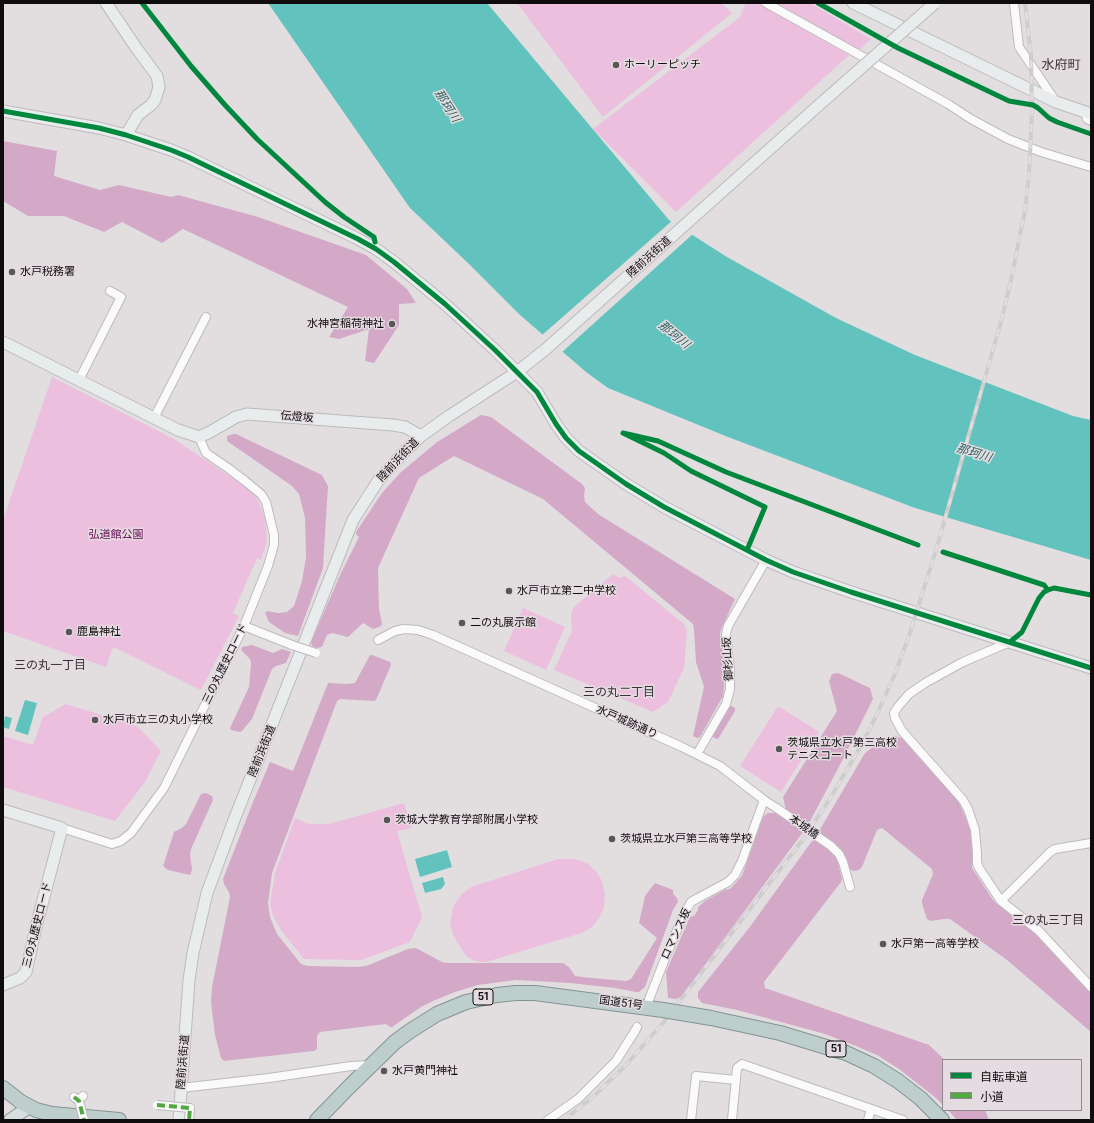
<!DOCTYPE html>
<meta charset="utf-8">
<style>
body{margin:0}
#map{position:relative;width:1094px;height:1123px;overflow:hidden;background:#e2dee0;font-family:Inter,"Noto Sans JP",sans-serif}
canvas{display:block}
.frame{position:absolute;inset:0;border:4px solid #0f0c0e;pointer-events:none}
.legend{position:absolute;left:942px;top:1059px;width:140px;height:52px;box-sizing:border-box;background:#e4dce1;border:1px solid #8f898d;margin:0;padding:5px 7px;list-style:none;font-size:12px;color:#0f0c0e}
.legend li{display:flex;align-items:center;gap:8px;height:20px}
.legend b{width:20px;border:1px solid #8f898d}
</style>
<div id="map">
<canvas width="1094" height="1123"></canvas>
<div class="frame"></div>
<ul class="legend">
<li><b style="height:5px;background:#00873e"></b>自転車道</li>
<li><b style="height:5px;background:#51a841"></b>小道</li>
</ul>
</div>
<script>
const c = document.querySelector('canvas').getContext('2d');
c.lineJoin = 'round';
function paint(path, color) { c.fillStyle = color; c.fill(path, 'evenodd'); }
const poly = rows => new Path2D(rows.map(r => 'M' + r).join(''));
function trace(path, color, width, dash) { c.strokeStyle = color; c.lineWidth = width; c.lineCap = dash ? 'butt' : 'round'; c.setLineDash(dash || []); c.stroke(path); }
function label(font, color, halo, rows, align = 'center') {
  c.font = font + ' Inter,"Noto Sans JP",sans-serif'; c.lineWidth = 3; c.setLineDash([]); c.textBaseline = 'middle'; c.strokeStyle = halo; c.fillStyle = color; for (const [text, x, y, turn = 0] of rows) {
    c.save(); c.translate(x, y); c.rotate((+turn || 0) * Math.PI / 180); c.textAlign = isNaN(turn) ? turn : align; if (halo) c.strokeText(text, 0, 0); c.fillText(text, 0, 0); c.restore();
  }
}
paint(poly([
 [517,3,721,3,732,13,603,117],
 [746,3,758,3,849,55,676,212,593,129,740,17],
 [770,3,810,3,871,39,857,52],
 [52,377,174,439,249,489,258,500,265,519,267,542,261,560,257,558,233,613,239,616,201,690,113,647,106,667,3,631,3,520],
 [613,574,620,578,625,576,684,624,687,631,684,668,668,702,653,712,554,670,572,631,571,614,574,607],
 [523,608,565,627,546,670,504,651],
 [66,704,137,726,161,751,145,782,115,821,3,787,3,736,33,745,43,717],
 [778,706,819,732,781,792,740,766],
 [404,803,412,828,397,831,422,917,410,942,361,960,304,959,281,930,273,916,270,904,275,873,295,818,309,824,329,824],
 [558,859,575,859,587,863,596,871,602,881,605,894,604,907,599,918,592,927,582,933,486,962,476,961,466,956,454,937,450,924,453,907,462,894,471,887]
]), '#ebbfdd');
paint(poly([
 [3,141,57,151,54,176,100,190,119,185,171,197,178,195,258,217,366,255,407,289,416,303,399,304,399,325,374,363,365,361,369,329,339,339,329,337,348,307,183,229,162,243,122,222,104,232,64,216,28,216,3,201],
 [481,415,491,417,582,484,585,488,584,496,585,502,598,514,735,599,722,627,720,633,725,676,723,696,700,737,697,738,693,736,704,687,696,662,694,629,693,624,543,499,454,456,419,478,378,568,379,609,382,624,381,626,373,629,363,623,348,637,332,633,327,635,322,647,317,648,312,646,311,642,341,573,359,537,356,534,356,532,382,493,400,473,437,442],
 [233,434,236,434,322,475,328,486,323,568,298,636,285,633,269,622,265,613,267,611,278,613,287,612,294,606,302,581,306,557,305,518,299,494,292,486,227,441,227,436],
 [252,645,273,653,282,649,291,652,286,663,276,666,272,669,252,719,242,731,240,732,231,730,230,728,249,687,251,663,250,659,241,650,242,647],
 [370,655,372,655,390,662,391,665,376,700,374,701,340,699,337,701,272,873,268,903,270,917,277,934,301,964,308,966,358,967,366,966,408,949,416,948,442,962,448,963,563,963,569,967,575,976,582,977,626,981,631,979,657,938,639,923,645,896,655,883,673,890,673,894,677,898,678,902,673,910,645,987,639,992,636,992,615,988,570,983,516,980,478,985,455,992,433,1001,421,1007,392,1027,390,1027,386,1024,320,1032,317,1036,317,1049,314,1051,224,1061,221,1058,215,1035,211,1002,212,987,230,897,229,892,224,884,223,879,253,802,270,762,293,771,328,683,347,684,355,683],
 [838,673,870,688,873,699,842,761,808,825,786,810,783,797,837,711,829,681,832,674],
 [732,706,735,708,735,711,718,739,714,738,713,736,729,707],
 [895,736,902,738,957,799,960,805,970,827,974,843,972,864,972,868,993,900,996,903,1032,928,1091,991,1091,1032,1007,960,950,919,944,919,931,921,927,919,922,904,922,900,933,874,932,869,882,828,877,830,862,867,859,870,854,871,849,869,847,865,846,858,841,849,820,833,819,831,865,753,882,740],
 [206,793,212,796,213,800,191,849,190,854,192,870,190,875,168,870,163,866,174,832,182,828,186,824,201,794],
 [768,813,776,813,803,832,681,997,676,999,668,998,666,972,690,917,694,916,698,910,698,907,705,901,726,889,727,890,731,888,742,876,763,817,765,815],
 [815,840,831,851,837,858,842,879,841,882,764,982,765,988,929,1045,945,1060,943,1060,943,1105,936,1098,899,1069,877,1055,856,1046,825,1034,737,1010,702,1003,698,998,698,992,749,928,812,841],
 [948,1110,985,1110,989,1120,957,1120]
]), '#d4a9c7');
paint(poly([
 [268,3,487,3,669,220,727,257,836,318,915,355,1073,416,1091,420,1091,560,915,508,728,437,608,388,586,372,520,315,469,264,410,208],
 [25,700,37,703,28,735,15,731],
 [5,716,12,718,9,729,3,727],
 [447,850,452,867,420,877,415,859],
 [443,877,445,884,441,889,425,893,422,883]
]), '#62c3be');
paint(poly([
 [673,220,694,233,561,353,541,336]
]), '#e2dee0');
const street = poly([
 [766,3,948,104,971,119,1008,139,1041,152,1091,167],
 [1014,3,1019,47,1056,102],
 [1086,113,1087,119,1091,121],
 [79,380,121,297,110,291],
 [154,418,206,317],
 [244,626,292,645],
 [378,640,395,631,404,629,418,630,433,635,682,747,720,766,764,800,778,809],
 [1010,642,963,662,925,683,909,694,897,708,894,713,895,718,902,731,963,800,968,809,975,830,977,853,977,863,979,868,1001,901,1038,930,1091,987],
 [697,754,726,704,730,689,730,671,726,634,728,626,766,560],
 [62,828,112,844,121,841,131,833,164,788,244,626,268,566,274,545,274,535,266,502,261,494,245,481,228,468,206,453,199,437],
 [831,846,839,854,843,862,850,887],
 [1001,901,1050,852,1055,849,1091,843],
 [646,1007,668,951,684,914,691,902,698,898,728,882,735,875,742,861,764,800],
 [181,1088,269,1078,351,1066,370,1065],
 [74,1097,79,1101,83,1096],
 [548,1120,578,1099,616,1061,635,1031,637,1027],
 [691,1120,696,1076,736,1080],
 [732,1120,737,1068,742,1064,903,1120],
 [868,1120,871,1109]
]);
const secondary = poly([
 [106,3,137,49,157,76,159,87,155,100,151,105,138,115,126,135],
 [853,3,1056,102,1091,114],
 [3,111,99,128,126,135,171,150,188,157,358,239,376,249,394,262,445,304,495,350,537,392,556,424,566,438,579,451,626,484,664,507,766,560,793,572,851,592,1091,668],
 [3,342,178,430,199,437,210,432,236,417,247,414,393,425,405,427,421,436],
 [3,810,62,828,36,927,26,972,20,978,3,985],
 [179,1120,189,980,193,953,207,893,234,820,353,520,378,481,403,453,421,436,449,416,517,372,546,349]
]);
const primary = poly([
 [10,1120,29,1107]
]);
const highway = poly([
 [711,1018,780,1033,846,1053,874,1066,898,1081,920,1098,942,1120],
 [3,1088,21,1102,36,1110,52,1114,119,1120],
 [317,1120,349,1087,395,1042,410,1031,437,1014,466,1002,497,995,516,993,535,993,663,1010]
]);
trace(street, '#bdbabc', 10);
trace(secondary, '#bdbabc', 13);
trace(primary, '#839393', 14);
trace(highway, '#839393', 16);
trace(street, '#fbfafa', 8);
trace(secondary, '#e9eced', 11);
trace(primary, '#d5e0df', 12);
trace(highway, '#bdcecd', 14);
const rail = poly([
 [564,1120,594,1096,625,1066,663,1023,804,838,829,800,861,746,878,712,894,676,908,639,937,547,1002,318,1013,271,1020,234,1025,211,1029,175,1032,112,1031,56,1025,3]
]);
trace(rail, '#cecdcd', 4);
trace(rail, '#e4dce1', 2.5, [8]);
const streetBridge = poly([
 [292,645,316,653],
 [778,809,831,846],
 [79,1101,84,1120],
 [157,1105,190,1108,189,1120]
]);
const secondaryBridge = poly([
 [546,349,819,105,935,3]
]);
const highwayBridge = poly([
 [663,1010,711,1018]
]);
trace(streetBridge, '#bdbabc', 10, []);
trace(secondaryBridge, '#bdbabc', 13, []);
trace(highwayBridge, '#839393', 16, []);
trace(streetBridge, '#fbfafa', 8);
trace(secondaryBridge, '#e9eced', 11);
trace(highwayBridge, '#bdcecd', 14);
trace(poly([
 [74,1097,79,1101,84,1120],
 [157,1105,190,1108,189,1120]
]), '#51a841', 4, [8, 4]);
trace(poly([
 [142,3,191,66,225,105,257,139,325,202,344,217,374,237,375,242],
 [818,3,898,48,1009,101,1033,105,1038,108,1049,118,1057,122,1091,134],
 [3,111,99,128,126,135,171,150,188,157,358,239,376,249,394,262,445,304,495,350,537,392,556,424,566,438,579,451,626,484,664,507,766,560,793,572,851,592,1091,668],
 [747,550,765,507,691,471,664,453,623,433,658,441,726,472,918,545],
 [943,552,1044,585,1048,590],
 [1010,642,1022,632,1039,598,1044,592,1048,590,1054,588,1091,595]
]), '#00873e', 5);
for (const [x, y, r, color] of [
 [616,65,4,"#595658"],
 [12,272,4,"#595658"],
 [392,324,4,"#595658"],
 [509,591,4,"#595658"],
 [462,623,4,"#595658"],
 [69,632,4,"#595658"],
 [95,720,4,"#595658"],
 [779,749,4,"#595658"],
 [387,820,4,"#595658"],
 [612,839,4,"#595658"],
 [883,944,4,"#595658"],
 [384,1071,4,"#595658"]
]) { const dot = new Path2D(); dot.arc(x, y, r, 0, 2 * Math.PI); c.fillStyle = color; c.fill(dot); trace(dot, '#e4dce1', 1.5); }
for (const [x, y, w] of [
 [483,997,20],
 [836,1049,20]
]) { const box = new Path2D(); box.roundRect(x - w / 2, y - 8, w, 16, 3); c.fillStyle = '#e4dce1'; c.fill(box); trace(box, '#0f0c0e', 1); }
label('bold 10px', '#0f0c0e', null, [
 ["51",483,997],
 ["51",836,1049]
]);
label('11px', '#0f0c0e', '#e4dce1', [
 ["ホーリーピッチ",624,65],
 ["水戸税務署",20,272],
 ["水神宮稲荷神社",384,324,"right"],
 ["水戸市立第二中学校",517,591],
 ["二の丸展示館",470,623],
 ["鹿島神社",77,632],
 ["水戸市立三の丸小学校",103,720],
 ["茨城県立水戸第三高校",787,743],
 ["テニスコート",787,756],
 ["茨城大学教育学部附属小学校",395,820],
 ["茨城県立水戸第三高等学校",620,839],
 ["水戸第一高等学校",891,944],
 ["水戸黄門神社",392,1071]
], 'left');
label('11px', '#0f0c0e', '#e4dce1', [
 ["陸前浜街道",649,257,-42],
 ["伝燈坂",297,417,5],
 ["陸前浜街道",398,460,-47],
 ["御杉山坂",728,659,-93],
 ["三の丸歴史ロード",225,664,-64],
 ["水戸城跡通り",627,722,24],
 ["陸前浜街道",262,751,-68],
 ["本城橋",804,827,35],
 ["三の丸歴史ロード",37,925,-76],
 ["ロマンス坂",676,934,-65],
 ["国道51号",621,1003,8],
 ["陸前浜街道",183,1062,-85]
]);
label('11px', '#640752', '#e4dce1', [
 ["弘道館公園",116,535]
]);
label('italic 12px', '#2c625e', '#e4dce1', [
 ["那珂川",447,106,57],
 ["那珂川",674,335,39],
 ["那珂川",974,453,17]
]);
label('12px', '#383236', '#e4dce1', [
 ["三の丸一丁目",50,665],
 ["三の丸二丁目",619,692],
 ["三の丸三丁目",1048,920]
]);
label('13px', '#383236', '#e4dce1', [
 ["水府町",1061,65]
]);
</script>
